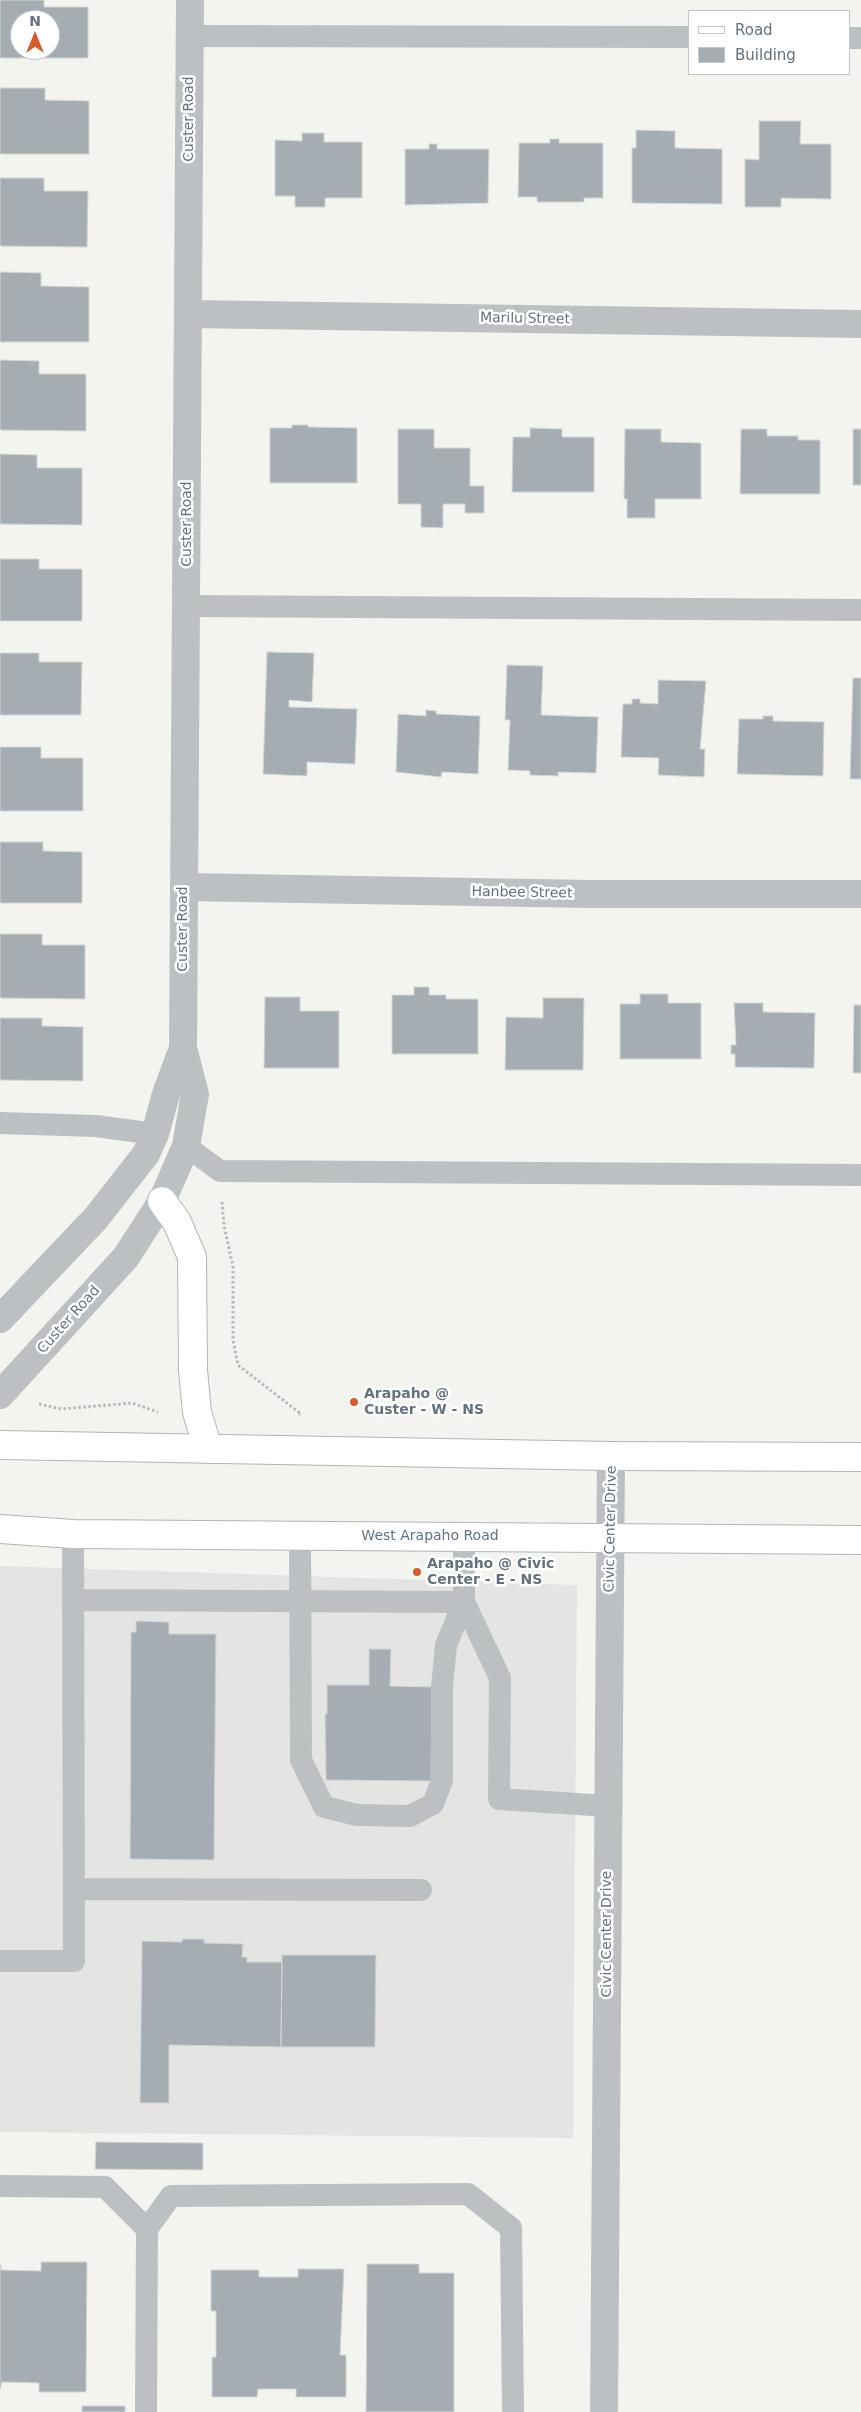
<!DOCTYPE html>
<style>
body{margin:0}
#map{position:relative;width:861px;height:2412px;overflow:hidden;background:#f3f3ef;font-family:"DejaVu Sans",sans-serif}
canvas{display:block}
.legend{position:absolute;left:688px;top:10px;width:162px;height:65px;box-sizing:border-box;background:#fff;border:1px solid #c1c7cc;margin:0;padding:6px 9px;list-style:none;font-size:15px;color:#64727f}
.legend li{display:flex;align-items:center;gap:10px;height:25px}
.legend b{width:25px;border:1px solid #c1c7cc}
.north{position:absolute;left:10px;top:10px;width:50px;height:50px;box-sizing:border-box;background:#fff;border:1px solid #c1c7cc;border-radius:50%;rotate:0deg;font-size:14px;font-weight:700;line-height:20px;text-align:center;color:#64727f}
.north::after{content:'';display:block;margin:auto;width:18px;height:22px;background:#d85c2b;clip-path:polygon(50% 0,100% 100%,50% 72%,0 100%)}
</style>
<div id="map">
<canvas width="861" height="2412"></canvas>
<ul class="legend">
<li><b style="height:6px;background:#fff"></b>Road</li>
<li><b style="height:14px;background:#a6adb2"></b>Building</li>
</ul>
<div class="north">N</div>
</div>
<script>
const c = document.querySelector('canvas').getContext('2d');
c.lineJoin = 'round';
function paint(path, color) { c.fillStyle = color; c.fill(path, 'evenodd'); }
const poly = rows => new Path2D(rows.map(r => 'M' + r).join(''));
function trace(path, color, width, dash) { c.strokeStyle = color; c.lineWidth = width; c.lineCap = dash ? 'butt' : 'round'; c.setLineDash(dash || []); c.stroke(path); }
function label(font, color, halo, rows, align = 'center') {
  c.font = font + ' "DejaVu Sans",sans-serif'; c.lineWidth = 5; c.setLineDash([]); c.textBaseline = 'middle'; c.strokeStyle = halo; c.fillStyle = color; for (const [text, x, y, turn = 0] of rows) {
    c.save(); c.translate(x, y); c.rotate((+turn || 0) * Math.PI / 180); c.textAlign = isNaN(turn) ? turn : align; if (halo) c.strokeText(text, 0, 0); c.fillText(text, 0, 0); c.restore();
  }
}
paint(poly([
 [0,1566,577,1585,573,2138,0,2132]
]), '#e4e5e3');
const building = poly([
 [0,0,44,0,44,7,88,7,88,58,0,58,0,0],
 [20,20,50,20,50,50,20,50,20,20],
 [0,88,45,88,45,100,89,101,89,154,0,154,0,88],
 [759,121,801,121,800,144,831,144,831,199,781,198,781,207,745,207,745,159,759,160,759,121],
 [636,130,675,131,675,148,722,149,722,204,632,203,632,148,636,148,636,130],
 [302,133,324,133,324,142,362,142,362,198,325,198,325,207,295,207,295,196,275,196,275,140,302,141,302,133],
 [550,139,559,139,559,143,603,143,603,198,584,198,584,202,537,202,537,197,518,197,519,143,550,143,550,139],
 [429,144,437,144,437,149,489,149,488,203,405,205,405,149,429,149,429,144],
 [0,178,44,178,44,191,88,191,87,247,0,246,0,178],
 [0,272,41,273,41,286,89,287,89,342,0,342,0,272],
 [0,360,39,361,39,374,86,374,86,431,0,430,0,360],
 [292,425,308,425,308,427,357,428,357,483,270,483,270,428,292,428,292,425],
 [530,428,562,429,562,437,594,437,594,492,512,492,513,437,530,437,530,428],
 [398,429,434,429,434,448,470,448,470,486,484,486,484,513,465,513,465,504,443,504,443,528,421,527,421,504,398,504,398,429],
 [625,429,661,429,661,442,701,443,701,499,655,499,655,518,627,518,627,499,624,499,625,429],
 [741,429,767,429,767,436,798,436,798,440,820,440,820,494,740,494,741,429],
 [853,429,861,429,861,485,853,485,853,429],
 [0,454,37,455,37,468,82,468,82,525,0,524,0,454],
 [0,559,39,559,39,569,82,569,82,621,0,621,0,559],
 [267,652,314,653,312,702,289,700,289,707,357,709,355,764,307,762,307,776,263,774,267,652],
 [0,653,39,653,39,662,82,662,81,715,0,715,0,653],
 [507,665,543,666,541,715,598,717,596,773,558,772,558,776,530,775,530,771,508,770,510,720,505,720,507,665],
 [853,678,861,678,861,779,850,779,853,678],
 [658,680,706,681,700,749,705,749,704,777,658,775,659,758,621,757,623,704,632,704,632,699,640,699,640,703,658,704,658,680],
 [426,710,436,711,436,714,480,716,478,774,442,772,441,777,396,772,398,714,426,716,426,710],
 [763,716,773,716,773,721,824,722,823,776,737,774,739,719,763,719,763,716],
 [0,747,41,747,41,758,83,758,83,811,0,811,0,747],
 [0,842,43,842,43,851,82,852,82,903,0,903,0,842],
 [0,934,42,934,42,945,85,945,85,999,0,998,0,934],
 [414,987,429,987,429,995,446,995,446,999,478,999,478,1054,392,1054,392,995,414,995,414,987],
 [640,994,668,994,668,1003,701,1003,701,1059,620,1059,620,1004,640,1004,640,994],
 [265,997,300,997,300,1011,339,1011,339,1068,264,1068,265,997],
 [543,998,584,998,583,1070,505,1070,506,1017,543,1018,543,998],
 [734,1003,763,1003,763,1012,815,1013,814,1068,735,1067,735,1054,731,1054,731,1045,736,1045,734,1003],
 [854,1005,861,1005,861,1073,853,1073,854,1005],
 [0,1018,42,1018,42,1026,83,1027,83,1081,0,1080,0,1018],
 [136,1621,169,1622,169,1634,216,1634,214,1860,130,1859,131,1632,136,1632,136,1621],
 [369,1649,391,1649,390,1686,432,1687,431,1781,326,1780,325,1714,327,1714,327,1685,369,1685,369,1649],
 [182,1939,204,1939,204,1943,243,1944,242,1957,247,1957,247,1962,282,1962,281,2047,169,2045,169,2103,140,2103,142,1941,182,1942,182,1939],
 [282,1955,376,1955,375,2047,281,2047,282,1955],
 [96,2142,203,2143,203,2170,95,2169,96,2142],
 [41,2262,87,2262,86,2392,39,2392,39,2383,2,2382,0,2390,0,2263,1,2270,41,2271,41,2262],
 [367,2264,419,2264,419,2273,454,2273,454,2412,366,2412,367,2264],
 [298,2269,344,2269,340,2355,346,2355,346,2397,296,2397,296,2389,258,2389,257,2397,212,2397,212,2357,216,2357,216,2311,211,2311,211,2270,259,2270,259,2277,298,2277,298,2269],
 [82,2406,125,2406,125,2412,82,2412,82,2406]
]);
paint(building, '#a6adb2');
trace(building, '#d4d5d2', 1);
const secondary = poly([
 [162,1201,177,1222,192,1257,193,1370,197,1412,208,1449],
 [0,1445,611,1456,861,1457],
 [0,1529,73,1534,861,1540]
]);
trace(secondary, '#b1b5b9', 30);
trace(poly([
 [222,1202,224,1225,233,1267,233,1340,238,1365,301,1414,299,1414],
 [39,1404,61,1409,132,1403,158,1412]
]), '#b6b9bb', 3, [2.5, 2.5]);
trace(poly([
 [190,36,690,37],
 [850,38,861,38],
 [186,606,861,610],
 [0,1123,96,1126,155,1134],
 [186,1146,220,1171,861,1175],
 [300,1535,301,1760,324,1807,357,1815,410,1816,433,1804,442,1781,442,1687,446,1645,464,1602,464,1536],
 [73,1600,464,1602],
 [464,1602,500,1678,499,1799,608,1806],
 [74,1889,421,1890],
 [0,1961,74,1961,73,1534],
 [0,2186,105,2187,147,2229],
 [146,2412,147,2229,171,2196,468,2194,511,2228,513,2412]
]), '#bcc0c3', 22);
trace(poly([
 [189,314,861,324],
 [184,887,590,894,861,894],
 [604,2412,611,1456]
]), '#bcc0c3', 28);
trace(poly([
 [0,1319,96,1218,146,1154,155,1134,166,1094,183,1048],
 [0,1395,126,1257,162,1201,186,1146,195,1094,183,1048,190,0]
]), '#bcc0c3', 28);
trace(secondary, '#fff', 28);
for (const [x, y, r, color] of [
 [354,1402,5,"#d85c2b"],
 [417,1572,5,"#d85c2b"]
]) { const dot = new Path2D(); dot.arc(x, y, r, 0, 2 * Math.PI); c.fillStyle = color; c.fill(dot); trace(dot, '#fff', 2); }
label('14px', '#64727f', '#fff', [
 ["Custer Road",189,119,-90],
 ["Marilu Street",525,319,1],
 ["Custer Road",187,524,-90],
 ["Hanbee Street",522,893,1],
 ["Custer Road",183,929,-90],
 ["Custer Road",69,1320,-48],
 ["Civic Center Drive",611,1529,-89],
 ["West Arapaho Road",430,1536],
 ["Civic Center Drive",607,1934,-90]
]);
label('bold 14px', '#64727f', '#fff', [
 ["Arapaho @",364,1394],
 ["Custer - W - NS",364,1410],
 ["Arapaho @ Civic",427,1564],
 ["Center - E - NS",427,1580]
], 'left');
</script>
